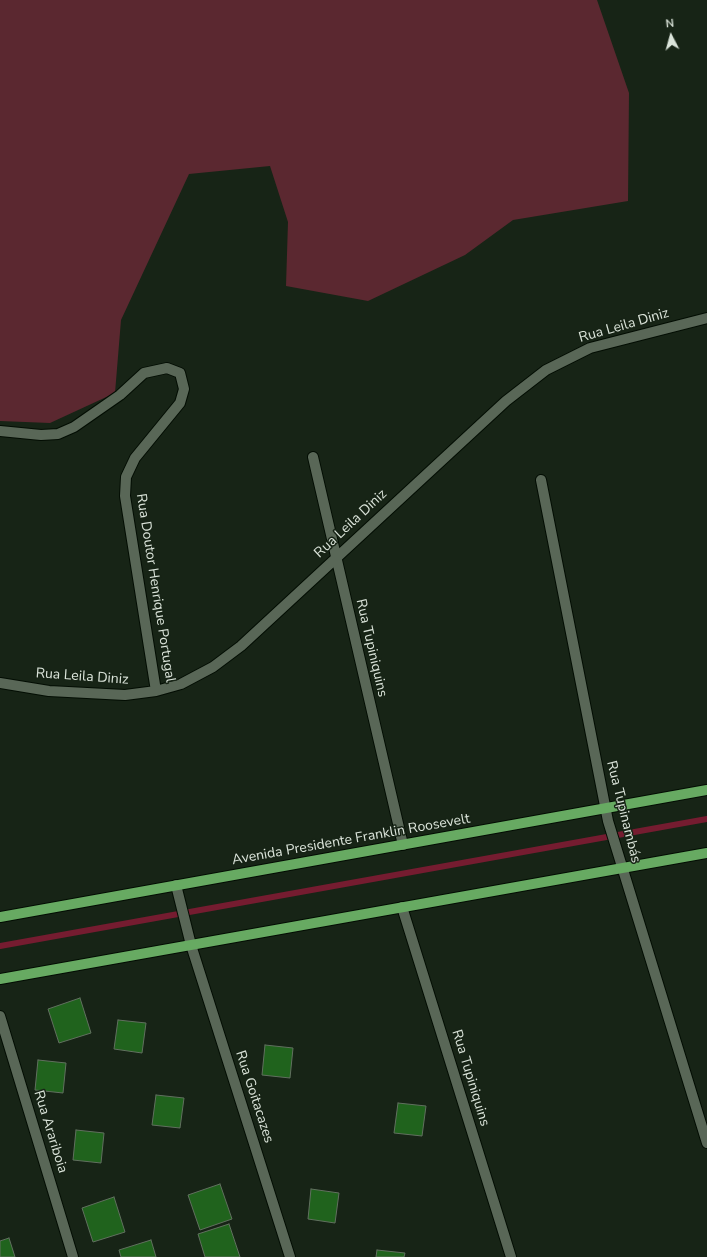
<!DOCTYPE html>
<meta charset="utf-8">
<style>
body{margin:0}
#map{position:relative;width:707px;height:1257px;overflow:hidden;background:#172416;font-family:"Nunito Sans",sans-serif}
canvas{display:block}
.north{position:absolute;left:651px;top:16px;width:40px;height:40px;-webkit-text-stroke:3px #172416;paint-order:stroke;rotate:354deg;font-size:11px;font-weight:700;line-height:16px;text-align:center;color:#dbe4da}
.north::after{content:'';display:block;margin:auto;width:14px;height:18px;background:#dbe4da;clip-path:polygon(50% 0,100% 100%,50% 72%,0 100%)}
</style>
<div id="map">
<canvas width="707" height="1257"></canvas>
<div class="north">N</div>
</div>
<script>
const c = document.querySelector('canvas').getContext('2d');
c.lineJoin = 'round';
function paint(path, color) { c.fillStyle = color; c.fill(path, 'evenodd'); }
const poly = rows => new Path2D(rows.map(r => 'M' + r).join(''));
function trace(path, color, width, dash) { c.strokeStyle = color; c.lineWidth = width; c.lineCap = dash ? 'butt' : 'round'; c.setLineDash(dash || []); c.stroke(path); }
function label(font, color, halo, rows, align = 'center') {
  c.font = font + ' "Nunito Sans",sans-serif'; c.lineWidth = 3; c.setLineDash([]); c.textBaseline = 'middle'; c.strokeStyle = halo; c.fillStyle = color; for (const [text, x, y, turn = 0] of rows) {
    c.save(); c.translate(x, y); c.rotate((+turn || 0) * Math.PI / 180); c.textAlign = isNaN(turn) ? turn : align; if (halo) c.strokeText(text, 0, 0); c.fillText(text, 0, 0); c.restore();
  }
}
paint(poly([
 [0,0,597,0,629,93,628,201,513,220,465,255,368,301,286,286,288,222,270,166,189,174,121,320,115,393,50,423,0,421]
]), '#5b2830');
trace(poly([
 [0,946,707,819]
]), '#751c30', 6);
const building = poly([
 [80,998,91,1033,59,1043,48,1009,80,998],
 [118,1020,146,1023,142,1053,114,1049,118,1020],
 [265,1045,293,1048,290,1078,262,1075,265,1045],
 [38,1060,66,1063,63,1093,35,1090,38,1060],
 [156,1095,184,1098,180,1128,152,1125,156,1095],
 [398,1103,426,1106,422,1136,394,1133,398,1103],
 [76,1130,104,1133,101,1163,73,1160,76,1130],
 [220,1184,232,1219,200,1230,188,1195,220,1184],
 [311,1189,339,1193,335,1223,308,1219,311,1189],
 [114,1197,125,1232,93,1242,82,1208,114,1197],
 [229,1224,240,1257,205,1257,198,1234,229,1224],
 [9,1238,15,1257,0,1257,0,1241,9,1238],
 [151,1240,156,1257,121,1257,119,1250,151,1240],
 [377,1250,405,1253,404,1257,376,1257,377,1250]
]);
paint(building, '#20631d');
trace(building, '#61705f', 1);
const minor = poly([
 [0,431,41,435,58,434,74,427,120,395,144,373,167,368,180,373,184,389,180,403,135,458,126,477,125,496,156,691],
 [313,457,403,845],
 [541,480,608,821,707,1143],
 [0,683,49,691,125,695,156,691,181,684,213,667,241,646,506,401,546,370,590,348,707,318],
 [176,885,191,945,290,1257],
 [402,907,511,1257],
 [0,1016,73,1257]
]);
const primary = poly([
 [0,917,707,790],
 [0,979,707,853]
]);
trace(minor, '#030d03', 12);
trace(primary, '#030d03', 12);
trace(minor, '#596757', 10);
trace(primary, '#67aa62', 10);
label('14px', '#dbe4da', '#172416', [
 ["Rua Leila Diniz",624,326,-16],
 ["Rua Leila Diniz",351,524,-43],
 ["Rua Doutor Henrique Portugal",155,588,81],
 ["Rua Tupiniquins",371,648,77],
 ["Rua Leila Diniz",82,677,4],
 ["Rua Tupinambás",623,812,76],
 ["Avenida Presidente Franklin Roosevelt",351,840,-10],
 ["Rua Tupiniquins",470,1078,73],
 ["Rua Goitacazes",254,1097,72],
 ["Rua Arariboia",50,1132,73]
]);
</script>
